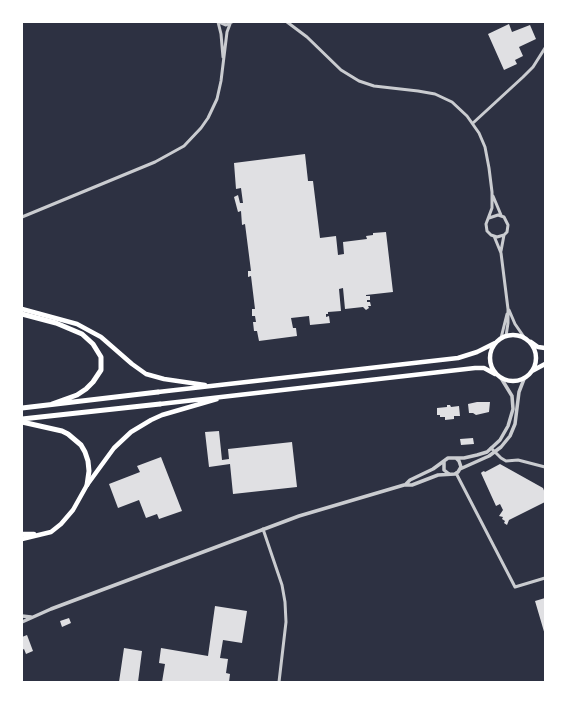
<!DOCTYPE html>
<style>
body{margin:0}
#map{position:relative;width:567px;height:704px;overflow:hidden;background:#2d3142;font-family:"Nunito Sans",sans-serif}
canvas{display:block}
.frame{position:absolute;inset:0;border:23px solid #fff;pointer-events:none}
</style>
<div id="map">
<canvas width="567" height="704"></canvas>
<div class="frame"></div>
</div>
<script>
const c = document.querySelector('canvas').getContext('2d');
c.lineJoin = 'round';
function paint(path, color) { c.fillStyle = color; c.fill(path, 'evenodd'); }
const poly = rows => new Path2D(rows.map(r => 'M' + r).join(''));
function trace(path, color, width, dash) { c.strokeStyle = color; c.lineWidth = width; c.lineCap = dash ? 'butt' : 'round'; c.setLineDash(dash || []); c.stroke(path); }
paint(poly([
 [509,24,512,32,530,25,536,39,519,47,523,56,515,60,517,64,504,70,488,34],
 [305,154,308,181,313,181,320,238,336,236,338,255,344,254,343,242,367,239,366,236,373,235,373,233,386,232,393,292,366,295,366,296,370,296,370,300,367,300,367,302,370,302,371,306,368,306,369,308,366,310,363,307,345,309,343,288,339,289,341,311,328,312,328,314,326,314,326,317,329,316,330,323,310,325,309,316,291,318,293,328,296,328,297,336,259,341,257,331,254,331,253,322,256,322,255,316,252,316,252,309,255,309,251,276,248,277,248,271,251,271,245,224,242,225,241,211,238,212,234,197,238,195,240,203,243,203,241,188,236,189,234,163],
 [477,402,490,402,489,412,476,415,473,413,469,413,468,404],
 [447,405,450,405,451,407,459,406,460,416,454,416,454,419,445,420,445,417,440,417,440,415,437,415,437,408,447,407],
 [219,431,222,460,229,459,228,449,292,442,297,487,233,494,230,464,209,467,205,432],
 [473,438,474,444,461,445,460,439],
 [161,457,182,511,159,519,157,514,146,518,139,500,118,508,109,484,140,472,137,466],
 [500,464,543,488,545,493,545,502,509,520,507,525,504,523,505,521,502,519,503,517,499,516,503,510,500,504,496,506,481,473,482,472,484,471,485,472],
 [545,598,545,635,535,601],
 [215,606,247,611,242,643,223,640,220,658,228,659,226,673,230,674,229,682,162,682,165,664,159,663,161,648,208,656],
 [69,618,71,623,62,627,60,621],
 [27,635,33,651,26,654,24,649,22,650,22,637],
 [124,648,142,651,138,682,119,682]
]), '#e0e0e3');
trace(poly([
 [218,22,221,34,223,57],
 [219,22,226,25,232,22],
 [287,22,307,37,341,70,359,81,374,86,418,91,435,94,452,102,467,116,479,133,485,147,489,168,492,192,492,208,486,224,487,231,491,235,497,237,504,235,507,232,508,225,504,217,498,215,489,218],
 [473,123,523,77,533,67,545,48],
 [493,196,501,215],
 [22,217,155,162,184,146,201,128,208,118,217,99,221,81,227,32,230,24],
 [494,236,501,253,508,309,508,323,506,336],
 [501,251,504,235],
 [509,310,515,324,524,337],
 [501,338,507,314],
 [491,448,501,458,506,461,518,460,545,467],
 [456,473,515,587,545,578],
 [263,529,282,585,285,602,286,622,279,682]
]), '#caccd0', 3);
trace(poly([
 [444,462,444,470,449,474],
 [460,469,489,456,501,447,510,436,515,424,519,392,524,379],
 [405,485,410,480,433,469,448,458,464,458,477,455,487,452,500,440,508,426,513,409,512,396,501,378],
 [22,616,31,617],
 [22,622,51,609,299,516,404,485,412,485,438,475,455,474,458,472,461,467,459,461,456,458]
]), '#caccd0', 3.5);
trace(poly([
 [22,309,77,324,88,330,101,337,132,364,146,374,164,379,205,385],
 '490 358a23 23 0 1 1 46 0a23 23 0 1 1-46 0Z',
 [531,342,538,347,545,348],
 [532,371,545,364],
 [158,392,458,358,477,352,495,343],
 [160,404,475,368,484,368,495,374],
 [22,534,34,534],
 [22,539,51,532,61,524,73,510,87,485,114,448,131,432,151,420,162,415,217,399]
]), '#fff', 4.5);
trace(poly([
 [22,314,56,323,82,334,93,344,101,357,101,370,93,382,86,389,77,395,52,404],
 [22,408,158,392],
 [22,419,160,404],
 [22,422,62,431,68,434,81,445,85,452,88,461,89,471,87,485]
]), '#fff', 5);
</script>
